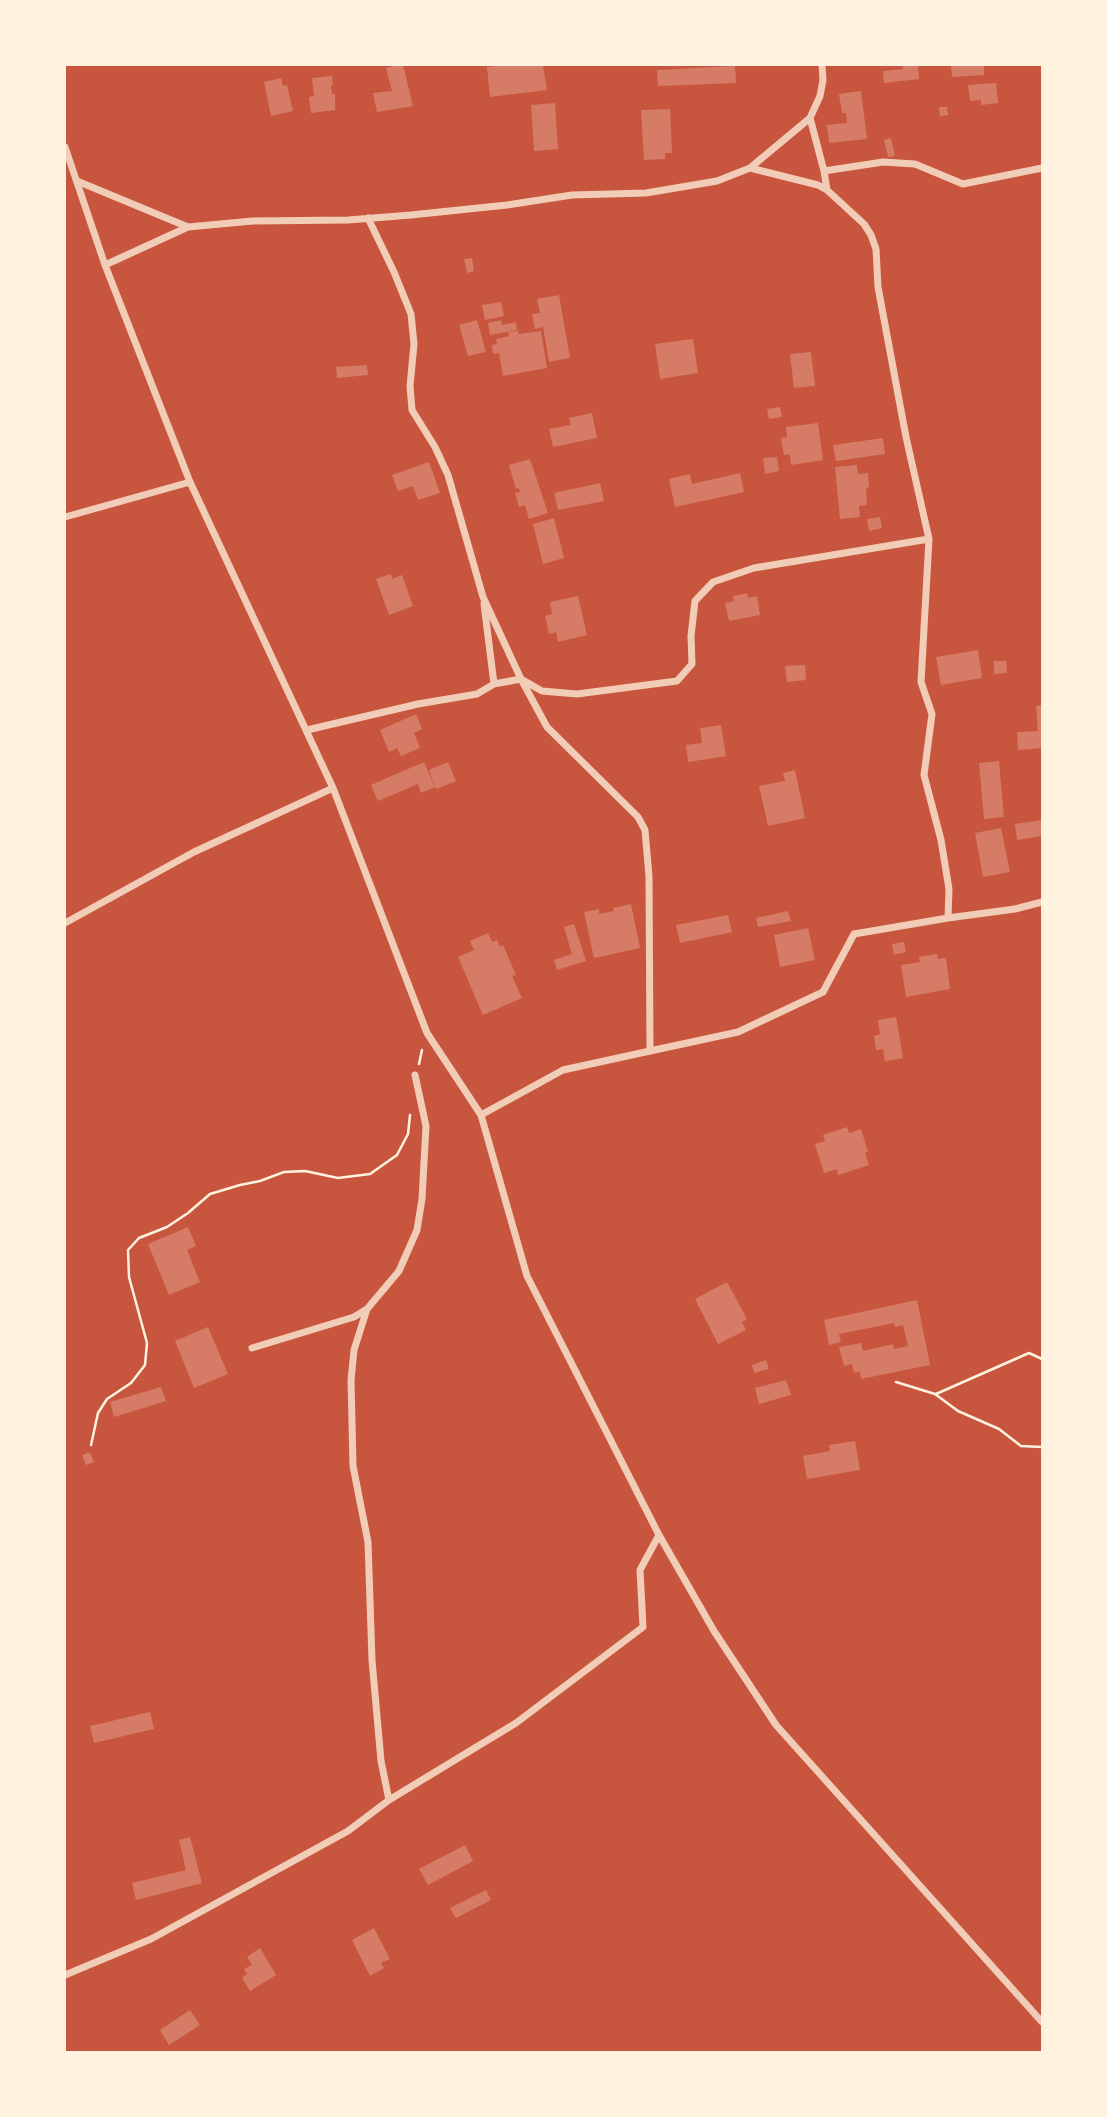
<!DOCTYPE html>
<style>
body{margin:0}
#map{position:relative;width:1107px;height:2117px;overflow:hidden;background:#c8553d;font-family:"Work Sans",sans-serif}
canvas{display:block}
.frame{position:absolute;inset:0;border:66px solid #fff3e0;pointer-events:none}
</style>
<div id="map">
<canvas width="1107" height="2117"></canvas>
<div class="frame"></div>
</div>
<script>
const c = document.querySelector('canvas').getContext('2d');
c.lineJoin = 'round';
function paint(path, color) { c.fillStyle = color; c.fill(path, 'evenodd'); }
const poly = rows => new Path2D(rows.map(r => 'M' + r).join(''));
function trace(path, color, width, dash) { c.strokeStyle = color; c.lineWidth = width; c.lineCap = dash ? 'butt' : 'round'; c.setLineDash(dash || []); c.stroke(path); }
paint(poly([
 [397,65,403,65,413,106,377,112,373,93,392,91,386,68],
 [504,65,543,65,547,90,490,97,487,67],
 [902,65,918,65,919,79,884,83,883,71,903,69],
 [951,65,984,65,984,75,952,77],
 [735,66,736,83,658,86,657,70],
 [332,76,333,85,331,85,332,94,335,94,335,110,311,113,309,97,314,96,312,78],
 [281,78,283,86,287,85,293,111,271,116,264,82],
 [996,83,998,103,981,105,981,100,970,101,968,85],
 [861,91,867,139,829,143,827,125,847,123,846,113,842,113,839,94],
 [555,103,558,149,534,151,531,105],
 [939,107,947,107,948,115,940,116],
 [670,109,672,153,665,153,665,159,644,160,641,110],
 [891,138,895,156,888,157,884,140],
 [472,258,474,271,467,273,464,259],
 [559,295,570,358,549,362,543,327,535,329,532,314,540,313,537,299],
 [501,302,504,316,485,320,482,305],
 [477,320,486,352,468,356,459,325],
 [501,320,502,325,516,322,517,330,490,335,488,323],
 [518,331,519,334,541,331,547,368,503,376,499,353,493,354,492,345,497,344,496,339,509,336,508,332],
 [693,339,698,373,660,379,655,344],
 [811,352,815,386,794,388,790,354],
 [367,365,368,375,337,378,336,367],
 [780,407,782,417,769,419,767,409],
 [592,413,597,438,553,447,549,429,571,425,569,418],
 [818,423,823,460,791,465,790,454,784,455,781,438,787,437,786,427],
 [883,438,885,454,836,461,833,445],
 [777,457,779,471,765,474,763,458],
 [530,459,548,513,529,519,525,505,519,507,515,493,520,492,519,488,516,489,509,465],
 [429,462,440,493,418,500,413,486,398,491,392,475],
 [857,465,858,474,868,473,869,487,866,488,867,505,859,506,860,517,840,519,835,467],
 [740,473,744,492,675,507,669,479,690,474,692,484],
 [600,483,604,501,558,510,554,493],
 [880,517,882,528,869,531,867,519],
 [554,518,564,558,543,564,533,524],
 [391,574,392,579,402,575,413,606,389,615,376,579],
 [747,593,748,598,757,596,760,615,729,621,725,603,734,601,733,596],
 [578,596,587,635,558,642,556,632,549,634,545,616,552,614,550,602],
 [978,650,982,678,941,685,936,657],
 [994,661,1006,661,1007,673,994,674],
 [805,665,806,680,787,682,785,666],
 [1042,705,1042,748,1018,750,1017,732,1038,731,1036,706],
 [416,714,422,729,414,733,420,748,401,756,397,748,389,752,380,730],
 [721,725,726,756,688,762,686,745,702,743,700,728],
 [999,761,1004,817,984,819,979,763],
 [424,762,435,787,421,793,418,784,378,801,371,785],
 [448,762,456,781,436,789,429,770],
 [795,770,805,818,768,826,759,786,785,781,783,773],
 [1042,820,1042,836,1017,840,1015,824],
 [1001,828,1010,872,983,877,975,833],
 [631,904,640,948,594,958,584,912,599,909,599,914,614,911,613,908],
 [788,911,791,921,758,927,756,918],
 [728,915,732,932,680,943,676,925],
 [574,924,586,961,557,970,554,960,572,954,564,927],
 [808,928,815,960,780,967,774,935],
 [488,933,492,942,497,940,500,947,503,945,516,975,512,976,522,998,483,1015,458,957,474,950,470,941],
 [904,942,906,952,894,955,892,944],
 [937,954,938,959,946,958,950,989,906,997,901,965,920,962,919,957],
 [896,1017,903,1058,885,1061,883,1049,876,1050,874,1036,880,1034,878,1020],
 [847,1127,849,1133,861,1129,868,1152,865,1153,869,1165,838,1175,837,1169,824,1173,815,1144,825,1141,823,1135],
 [188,1227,196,1246,187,1250,200,1282,169,1295,148,1244],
 [727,1282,747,1319,742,1322,746,1330,718,1344,695,1299],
 [917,1300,930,1365,861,1379,860,1371,854,1373,852,1364,844,1366,839,1347,861,1343,863,1351,893,1344,894,1349,908,1346,903,1325,895,1327,894,1323,839,1334,841,1342,829,1345,824,1320],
 [208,1327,228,1374,194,1388,175,1341],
 [766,1360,769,1369,754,1373,752,1365],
 [786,1380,791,1395,759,1404,755,1388],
 [161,1387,166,1401,114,1417,110,1402],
 [855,1441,860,1470,807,1479,803,1456,830,1451,829,1445],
 [90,1452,94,1462,86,1465,82,1455],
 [150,1712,154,1729,94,1743,90,1726],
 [190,1837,202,1883,136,1900,132,1883,186,1870,179,1840],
 [465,1845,473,1861,428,1885,419,1869],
 [486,1890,491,1900,456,1918,450,1908],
 [374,1928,390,1959,381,1963,384,1968,370,1976,352,1940],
 [260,1948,276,1975,250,1991,242,1978,247,1974,244,1969,252,1965,247,1957],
 [190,2010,200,2025,169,2045,160,2030]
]), '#d67c66');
trace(poly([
 [419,1064,422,1050],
 [896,1382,935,1394,958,1411,999,1429,1021,1446,1042,1447],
 [936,1394,1029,1353,1042,1359],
 [91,1445,98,1413,107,1399,131,1383,145,1365,147,1343,129,1277,128,1250,139,1238,167,1227,188,1213,210,1194,240,1185,260,1181,284,1172,305,1171,338,1178,370,1174,397,1155,408,1134,410,1115]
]), '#fff3e0', 2.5);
trace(poly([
 [810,118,820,96,823,80,822,65],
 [65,147,105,265,190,482,333,788,427,1033,481,1115,527,1276,659,1535,714,1631,776,1725,1042,2022],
 [750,168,818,185,827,190,824,171],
 [77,181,188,227,253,221,348,220,411,215,507,205,572,195,646,193,717,181,750,168,810,118,824,171,883,162,915,164,963,184,1042,168],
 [827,190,864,224,871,235,876,249,878,287,906,437,929,539,921,682,932,714,924,775,941,840,949,889,948,918,1015,909,1042,902],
 [368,218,394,272,411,314,414,344,410,386,412,410,435,447,448,475,483,597,521,679,547,727,638,817,645,830,649,876,650,1051,738,1032,823,992,854,934,948,918],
 [105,265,188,227],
 [65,517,190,482],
 [494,684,521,679,542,691,577,694,677,681,692,664,691,636,695,601,713,582,754,568,929,539],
 [307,730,418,704,477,694,494,684,484,604],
 [65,923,194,852,333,788],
 [481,1115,563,1070,650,1051],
 [367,1309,354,1350,351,1380,353,1466,368,1542,372,1660,381,1761,389,1800],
 [252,1348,354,1317,367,1309,399,1271,417,1230,422,1199,426,1126,415,1075],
 [65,1975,151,1939,348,1831,389,1800,516,1723,643,1627,640,1570,659,1535]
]), '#f1ccb7', 7);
</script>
